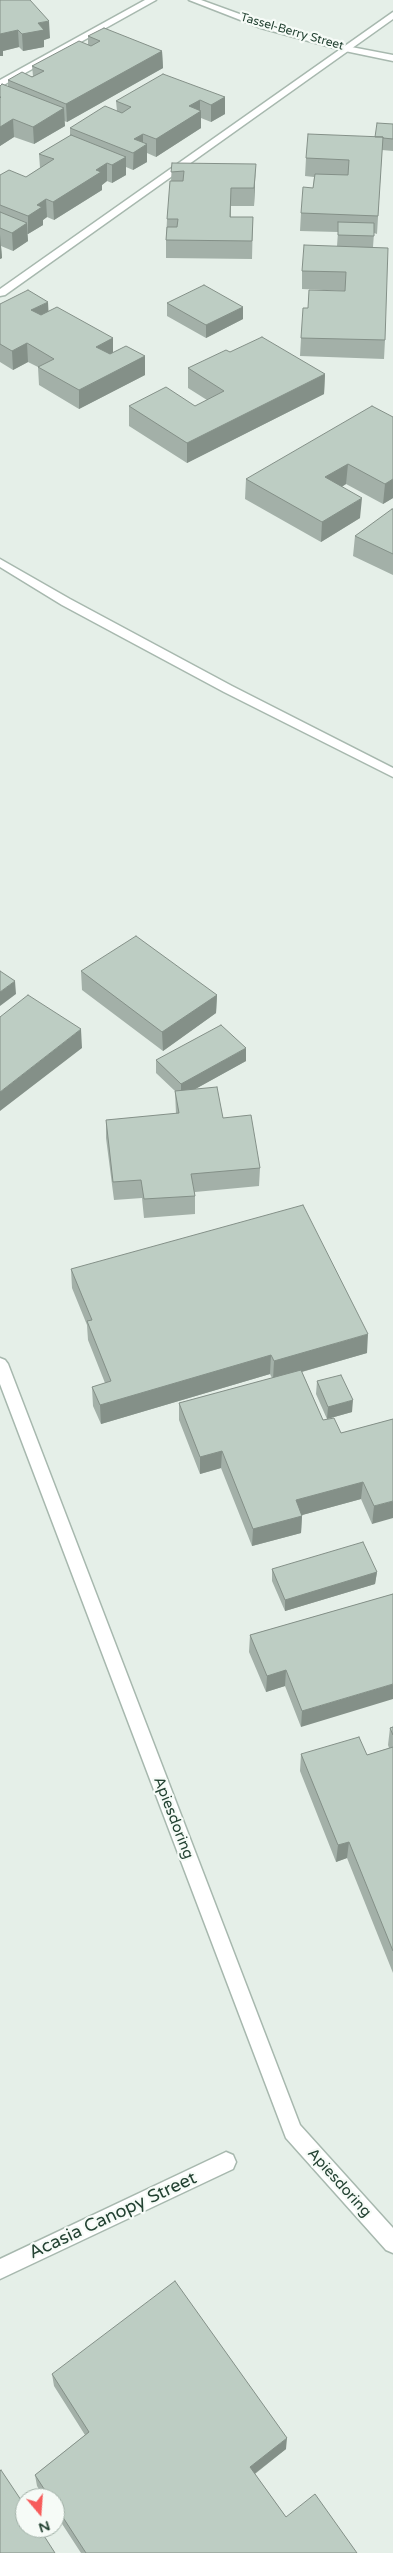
<!DOCTYPE html>
<style>
body{margin:0}
#map{position:relative;width:393px;height:2553px;overflow:hidden;background:#e5efe8;font-family:"Varela Round",sans-serif}
canvas{display:block}
.north{position:absolute;left:15px;top:2488px;width:50px;height:50px;box-sizing:border-box;background:#f6fbf7;border:1px solid #a2b1a8;border-radius:50%;rotate:162deg;font-size:14px;font-weight:700;line-height:20px;text-align:center;color:#234232}
.north::after{content:'';display:block;margin:auto;width:18px;height:22px;background:#f75c5b;clip-path:polygon(50% 0,100% 100%,50% 72%,0 100%)}
</style>
<div id="map">
<canvas width="393" height="2553"></canvas>
<div class="north">N</div>
</div>
<script>
const c = document.querySelector('canvas').getContext('2d');
c.lineJoin = 'round';
const poly = rows => new Path2D(rows.map(r => 'M' + r).join(''));
function trace(path, color, width, dash) { c.strokeStyle = color; c.lineWidth = width; c.lineCap = dash ? 'butt' : 'round'; c.setLineDash(dash || []); c.stroke(path); }
function paint(path, color) { c.fillStyle = color; c.fill(path, 'evenodd'); }
function label(font, color, halo, rows, align = 'center') {
  c.font = font + ' "Varela Round",sans-serif'; c.lineWidth = 4.5; c.setLineDash([]); c.textBaseline = 'middle'; c.strokeStyle = halo; c.fillStyle = color; for (const [text, x, y, turn = 0] of rows) {
    c.save(); c.translate(x, y); c.rotate((+turn || 0) * Math.PI / 180); c.textAlign = isNaN(turn) ? turn : align; if (halo) c.strokeText(text, 0, 0); c.fillText(text, 0, 0); c.restore();
  }
}
const service = poly([
 [145,0,156,0,0,87,0,80,145,0],
 [393,12,393,19,5,295,0,296,0,289,393,12]
]);
const minor = poly([
 [189,0,201,0,267,24,346,46,393,55,393,61,345,51,261,28,189,0],
 [0,1358,5,1360,8,1364,300,2125,393,2228,393,2253,386,2250,286,2138,0,1384,0,1358],
 [226,2152,233,2155,236,2162,233,2169,0,2279,0,2259,226,2152]
]);
const tertiary = poly([
 [0,559,70,599,232,686,393,768,393,777,224,692,62,605,0,567,0,559]
]);
trace(service, '#a7b8ae', 3);
trace(minor, '#a7b8ae', 3);
trace(tertiary, '#a7b8ae', 3);
paint(service, '#fff');
paint(minor, '#fff');
paint(tertiary, '#fff');
paint(poly([
 [0,0,50,38,44,40,44,47,23,51,19,47,3,51,3,56,0,56],
 [88,36,162,51,163,68,67,122,64,121,65,126,34,144,14,137,0,146,0,86,8,87,8,80,33,76,32,66,88,45],
 [225,97,225,114,211,122,201,118,201,128,156,157,147,153,147,162,133,170,126,167,126,175,112,183,107,181,102,185,102,190,54,220,47,217,43,220,43,225,28,234,27,234,28,241,13,251,1,246,2,258,0,259,0,175,26,177,40,168,39,154,70,136,70,128,117,111,116,101],
 [393,124,393,151,382,150,377,234,374,233,373,247,385,340,384,359,300,356,301,338,308,308,345,291,302,289,302,271,337,246,338,232,300,231,301,213,313,188,314,177,305,176,306,158,375,137],
 [172,163,255,182,254,206,231,206,231,217,253,217,252,259,166,258,166,240,167,219,171,181],
 [167,303,243,307,243,319,206,338,167,316],
 [0,304,49,311,113,338,113,353,145,356,145,375,79,409,39,385,38,367,28,362,13,370,0,362],
 [230,352,325,374,324,394,187,463,129,426,129,406,195,406,207,400,188,388,188,368],
 [393,417,393,498,383,504,346,484,342,487,360,518,321,542,245,499,246,479],
 [393,509,393,575,353,556,355,536],
 [81,971,217,995,216,1013,163,1051,82,990],
 [156,1060,246,1061,195,1089,223,1118,260,1168,259,1186,195,1192,195,1214,144,1218,142,1198,114,1200,106,1138,106,1120,176,1114,175,1091,156,1073],
 [71,1269,367,1353,302,1372,323,1420,341,1433,393,1419,372,1524,361,1499,302,1515,301,1533,252,1546,221,1468,200,1474,179,1420,179,1403,272,1378,270,1374,101,1424,93,1406,92,1387,105,1383,88,1340,87,1325,72,1288],
 [317,1381,352,1412,327,1419,316,1394],
 [272,1569,377,1572,375,1584,285,1611,272,1581],
 [393,1594,301,1727,285,1686,266,1692,249,1652,250,1635],
 [393,1727,393,1973,347,1858,336,1862,300,1771,301,1754,367,1755,389,1748,388,1745,390,1728],
 [52,2374,286,2449,255,2474,286,2517,357,2553,81,2553,55,2513,55,2498,45,2498,37,2486,35,2475,85,2435,54,2386]
]), '#a3b0a8');
paint(poly([
 [49,21,50,38,44,40,44,47,23,51,22,34,38,23],
 [18,30,19,47,3,51,3,56,0,56,0,34],
 [162,51,163,68,67,122,66,104],
 [225,97,225,114,211,122,211,105],
 [200,100,200,112,201,111,201,128,156,157,156,139,189,106],
 [64,108,65,126,34,144,33,127],
 [13,119,14,137,0,146,0,127],
 [143,134,143,147,147,144,147,162,133,170,134,139],
 [126,157,126,175,112,183,112,165],
 [107,163,107,181,102,185,102,190,54,220,53,202,96,170],
 [256,164,255,182,254,206,254,188],
 [46,199,47,217,43,220,43,225,28,234,28,216,37,205],
 [27,223,28,241,13,251,12,233],
 [0,234,2,258,0,259],
 [48,302,49,320,31,310],
 [243,307,243,319,206,338,206,325],
 [113,338,113,356,96,347],
 [27,343,28,362,13,370,12,351],
 [145,356,145,375,79,409,79,390],
 [325,374,324,394,187,463,187,443],
 [348,464,346,484,324,497,325,477],
 [393,479,393,498,383,504,385,484],
 [362,498,360,518,321,542,322,522],
 [15,981,16,994,0,1006,0,992],
 [217,995,216,1013,163,1051,162,1032],
 [81,1029,82,1048,0,1111,0,1092],
 [246,1048,246,1061,181,1097,181,1084],
 [368,1334,367,1353,273,1380,274,1361],
 [271,1355,270,1374,101,1424,100,1405],
 [353,1400,352,1412,327,1419,328,1407],
 [222,1451,221,1468,200,1474,200,1457],
 [363,1482,361,1499,295,1517,296,1500],
 [393,1501,393,1518,372,1524,374,1506],
 [302,1516,301,1533,252,1546,253,1529],
 [377,1572,375,1584,285,1611,285,1600],
 [286,1670,285,1686,266,1692,267,1676],
 [393,1684,393,1699,301,1727,302,1711],
 [349,1842,347,1858,336,1862,338,1845],
 [287,2438,286,2449,249,2478,250,2467]
]), '#849088');
const building = poly([
 [0,0,30,0,49,21,38,23,44,30,22,34,18,30,0,34,0,0],
 [104,28,162,51,66,104,8,80,22,72,32,77,44,71,32,66,79,41,91,46,100,41,88,36,104,28],
 [163,74,225,97,211,105,200,100,189,106,201,111,156,139,143,134,134,139,147,144,133,153,70,128,105,106,122,113,131,107,116,101,163,74],
 [2,84,64,108,33,127,13,119,0,127,0,98,1,97,0,97,0,86,2,84],
 [377,123,393,124,393,139,383,138,383,137,375,137,377,123],
 [308,134,383,137,378,216,301,213,303,187,313,188,315,174,348,175,349,160,306,158,308,134],
 [71,135,126,157,112,165,107,163,96,170,101,172,53,202,46,199,37,205,42,207,28,216,0,205,0,175,9,170,26,177,54,159,39,154,71,135],
 [172,163,256,164,254,188,231,188,230,217,253,217,252,241,166,240,167,227,177,227,178,219,167,219,170,181,183,181,184,171,171,172,172,163],
 [0,212,27,223,12,233,0,228,0,212],
 [338,222,374,223,374,236,338,235,338,222],
 [304,245,388,248,385,340,301,338,303,308,308,308,309,290,345,291,346,272,302,271,304,245],
 [204,285,243,307,206,325,167,303,204,285],
 [28,290,48,302,31,310,41,315,57,307,113,338,96,347,110,354,126,346,145,356,79,390,38,367,54,359,27,343,12,351,0,344,0,304,28,290],
 [262,337,325,374,187,443,129,406,166,387,195,406,224,391,188,368,226,350,230,352,262,337],
 [372,406,393,417,393,479,385,484,348,464,325,477,362,498,322,522,246,479,372,406],
 [392,509,393,509,393,554,355,536,392,509],
 [136,936,217,995,162,1032,81,971,136,936],
 [0,971,15,981,0,992,0,971],
 [28,995,81,1029,0,1092,0,1017,28,995],
 [221,1025,246,1048,181,1084,156,1060,221,1025],
 [217,1087,223,1118,251,1115,260,1168,191,1174,195,1196,144,1199,141,1180,113,1182,106,1120,179,1113,175,1091,217,1087],
 [303,1205,368,1334,274,1361,271,1355,100,1405,92,1387,111,1381,87,1321,92,1320,71,1269,303,1205],
 [301,1370,323,1420,334,1418,341,1433,393,1419,393,1501,374,1506,363,1482,296,1500,302,1516,253,1529,222,1451,200,1457,179,1403,301,1370],
 [341,1375,353,1400,328,1407,317,1381,341,1375],
 [363,1542,377,1572,285,1600,272,1569,363,1542],
 [393,1594,393,1684,302,1711,286,1670,267,1676,250,1635,393,1594],
 [393,1727,393,1735,390,1728,393,1727],
 [359,1737,367,1755,393,1747,393,1951,349,1842,338,1845,301,1754,359,1737],
 [175,2281,287,2438,250,2467,286,2517,315,2494,357,2553,86,2553,55,2505,55,2498,50,2498,35,2475,89,2432,52,2374,175,2281],
 [1,2470,25,2506,25,2528,39,2528,55,2553,0,2553,0,2471,1,2470]
]);
paint(building, '#bdcdc3');
trace(building, '#849088', 1);
label('12px', '#234232', '#f6fbf7', [
 ["Tassel-Berry Street",292,32,16]
]);
label('15px', '#234232', '#f6fbf7', [
 ["Apiesdoring",173,1818,69],
 ["Apiesdoring",339,2183,48]
]);
label('18px', '#234232', '#f6fbf7', [
 ["Acasia Canopy Street",113,2216,-25]
]);
</script>
